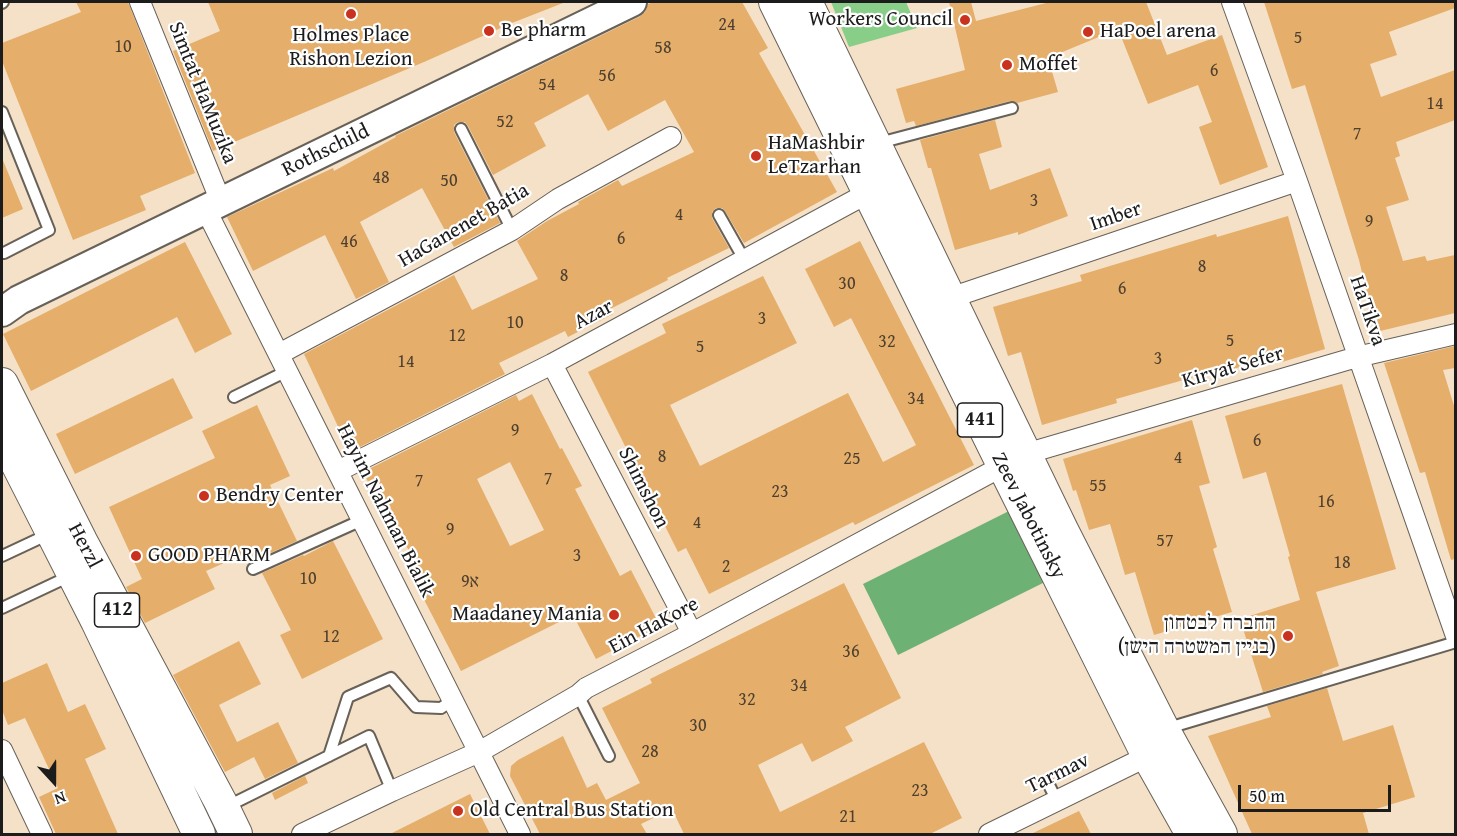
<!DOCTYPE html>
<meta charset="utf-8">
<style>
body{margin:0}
#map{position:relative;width:1457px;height:836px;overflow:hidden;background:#f4e1c7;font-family:"Gentium Book Plus",serif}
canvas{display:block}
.frame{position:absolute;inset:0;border:3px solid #1c1c1c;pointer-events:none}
.north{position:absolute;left:24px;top:752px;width:60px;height:60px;-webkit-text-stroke:4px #fff;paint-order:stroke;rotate:159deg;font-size:16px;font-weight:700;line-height:24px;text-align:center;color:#1c1c1c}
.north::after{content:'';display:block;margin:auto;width:21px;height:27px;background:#1c1c1c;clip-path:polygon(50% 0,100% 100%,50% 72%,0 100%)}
.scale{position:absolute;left:1238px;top:785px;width:153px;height:27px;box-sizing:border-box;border:3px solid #1c1c1c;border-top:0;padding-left:8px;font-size:18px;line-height:21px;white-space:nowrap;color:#1c1c1c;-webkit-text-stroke:4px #fff;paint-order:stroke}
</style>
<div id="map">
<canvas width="1457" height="836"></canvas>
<div class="frame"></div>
<div class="north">N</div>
<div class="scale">50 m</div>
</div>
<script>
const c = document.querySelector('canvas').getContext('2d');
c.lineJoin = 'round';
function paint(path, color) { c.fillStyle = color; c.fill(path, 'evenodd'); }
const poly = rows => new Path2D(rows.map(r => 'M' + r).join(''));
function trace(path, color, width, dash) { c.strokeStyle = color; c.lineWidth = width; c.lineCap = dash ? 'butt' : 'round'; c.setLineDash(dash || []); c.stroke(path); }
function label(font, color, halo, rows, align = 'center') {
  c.font = font + ' "Gentium Book Plus","Frank Ruhl Libre",serif'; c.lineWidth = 4.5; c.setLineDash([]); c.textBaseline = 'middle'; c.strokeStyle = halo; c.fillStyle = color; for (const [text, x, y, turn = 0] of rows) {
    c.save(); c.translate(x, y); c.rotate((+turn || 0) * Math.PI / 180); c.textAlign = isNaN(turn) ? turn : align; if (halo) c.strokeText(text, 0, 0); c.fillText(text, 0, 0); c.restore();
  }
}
paint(poly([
 [831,2,906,2,917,28,849,47]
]), '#88ce89');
paint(poly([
 [1017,507,1051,579,898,655,863,584]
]), '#6eb175');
paint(poly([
 [76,2,128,2,195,173,140,196,146,210,73,240,2,61,2,43,81,12],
 [208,2,563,2,563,3,512,23,424,62,213,151,173,51,220,31],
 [653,2,742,2,768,48,759,53,837,192,744,243,725,211,722,208,716,208,712,212,712,218,729,248,667,278,668,280,610,309,613,314,568,337,565,331,499,363,505,374,350,452,304,354,454,275,472,310,538,279,517,241,547,221,579,204,578,202,618,180,622,186,694,152,665,100,608,131,588,94,534,123,546,146,493,175,468,126,465,122,458,122,454,125,454,132,500,223,454,247,422,188,360,222,389,282,356,299,325,235,253,271,227,217,333,168,334,171,396,137,395,136,639,17,645,12,648,4],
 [949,2,971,2,976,21,1050,2,1146,2,1167,55,1222,35,1268,167,1220,185,1199,127,1212,122,1198,85,1148,104,1118,29,1048,58,1058,92,1017,103,1010,101,916,126,914,121,906,123,896,89,965,70],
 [1264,2,1455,2,1455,8,1389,32,1397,55,1370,64,1381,97,1455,70,1455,120,1396,142,1400,156,1395,158,1409,200,1386,207,1403,261,1425,256,1427,261,1455,255,1455,313,1376,332,1359,260,1305,85,1292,89],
 [995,120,1002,147,979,154,990,190,1050,168,1068,216,1018,235,1018,232,955,250,931,168,928,168,920,140],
 [2,158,23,209,2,218],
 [1288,216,1325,349,1282,362,1280,355,1213,375,1212,372,1116,399,1117,403,1042,425,1021,352,1008,356,993,307,1082,281,1080,275,1216,234,1217,237],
 [860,241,974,465,855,525,853,522,709,594,686,548,678,552,588,372,666,333,662,324,763,276,797,343,670,405,700,466,848,393,883,462,916,445,851,318,834,327,805,269],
 [185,242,232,334,195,353,177,317,31,391,3,334],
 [1455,346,1455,368,1443,370,1455,409,1455,559,1451,560,1425,472,1420,473,1384,363],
 [173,378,193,418,75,474,56,434],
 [1342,384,1396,569,1316,592,1339,666,1322,672,1323,674,1263,692,1240,619,1300,600,1288,557,1290,556,1266,472,1243,479,1225,416],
 [532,394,560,449,562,448,582,486,575,489,620,576,631,570,660,626,596,659,573,615,461,671,416,584,424,580,394,522,390,524,363,472,516,395,519,401],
 [510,462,544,530,510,546,477,479],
 [257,405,290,476,270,485,297,541,255,560,251,551,206,571,215,589,145,623,126,587,142,579,109,507,215,458,202,431],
 [1192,420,1210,483,1199,486,1217,547,1213,549,1232,612,1154,635,1135,572,1125,575,1110,524,1089,530,1076,490,1073,491,1063,459],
 [333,541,383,639,302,679,280,635,291,630,262,573,303,555,304,556],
 [844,583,901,698,845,727,853,741,812,762,802,743,758,765,780,812,924,742,962,818,930,834,684,834,672,809,641,824,647,834,540,834,510,776,511,766,518,760,563,736,587,788,597,783,606,800,640,783,602,708,652,683,650,679],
 [239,641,261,684,219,705,237,742,278,722,298,763,265,779,254,757,225,772,173,675],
 [47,663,68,712,85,704,106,749,85,759,118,834,56,834,39,797,58,788,25,718,8,725,2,710,2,683],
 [1327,688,1343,741,1393,725,1415,797,1363,813,1369,834,1252,834,1208,736,1271,717,1267,706],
 [305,776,308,783,275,800,272,793],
 [470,794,490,834,390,834],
 [1079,811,1091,834,1031,834]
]), '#e5ae6a');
const lane = poly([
 [2,3,3,2],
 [2,112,49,230,4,253],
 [461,129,512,230],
 [879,143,1012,108],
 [719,215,745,261],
 [234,397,287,371],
 [2,556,49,534],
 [253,569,362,520],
 [2,608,72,575],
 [578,695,609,756],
 [1165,729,1456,642],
 [329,756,348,697,391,678,416,707,441,708,453,700],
 [1048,783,1057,801],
 [227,805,228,806,369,736,392,791]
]);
const street = poly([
 [140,2,221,202],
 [1232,2,1297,181,1456,636],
 [206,210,520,834],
 [950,298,1297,181],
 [279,354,512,230,558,199,671,137],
 [552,364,692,633],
 [338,471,552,364,868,193],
 [2,750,42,834],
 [302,834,392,791,479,752,578,695,586,688,685,637,1025,454,1357,357,1456,334],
 [989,834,1148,756]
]);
const secondary = poly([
 [2,312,19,300,632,2]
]);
const primary = poly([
 [775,2,1003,465,1148,756,1192,834],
 [806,2,1062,530,1163,729,1221,834],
 [2,384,81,541,220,801,236,834],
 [2,434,97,621,199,834]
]);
trace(lane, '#686158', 14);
trace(street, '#686158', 22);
trace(secondary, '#686158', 32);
trace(primary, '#686158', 34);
trace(lane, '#fff', 10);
trace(street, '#fff', 20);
trace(secondary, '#fff', 28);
trace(primary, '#fff', 32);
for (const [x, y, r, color] of [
 [351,14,6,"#c8321e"],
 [965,20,6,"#c8321e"],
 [489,31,6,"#c8321e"],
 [1088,32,6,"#c8321e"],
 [1007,65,6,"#c8321e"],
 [756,156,6,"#c8321e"],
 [204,496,6,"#c8321e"],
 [136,556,6,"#c8321e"],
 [614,615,6,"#c8321e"],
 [1288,636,6,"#c8321e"],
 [458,811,6,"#c8321e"]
]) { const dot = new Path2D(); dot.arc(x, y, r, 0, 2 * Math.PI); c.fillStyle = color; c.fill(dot); trace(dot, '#fff', 2); }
label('18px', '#4e4030', null, [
 ["24",727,25],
 ["5",1298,38],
 ["10",123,47],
 ["58",663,48],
 ["6",1214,71],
 ["56",607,76],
 ["54",547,85],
 ["14",1435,104],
 ["52",505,122],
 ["7",1357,134],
 ["48",381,178],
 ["50",449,181],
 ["3",1034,201],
 ["4",679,215],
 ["9",1369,222],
 ["6",621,239],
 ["46",349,242],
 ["8",1202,267],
 ["8",564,276],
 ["30",847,284],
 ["6",1122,289],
 ["3",762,319],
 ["10",515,323],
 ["12",457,336],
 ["5",1230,341],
 ["32",887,342],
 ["5",700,347],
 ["3",1158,359],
 ["14",406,362],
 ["34",916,399],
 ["9",515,431],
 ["6",1257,441],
 ["8",662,457],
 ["4",1178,458],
 ["25",852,459],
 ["7",548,479],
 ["7",419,481],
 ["55",1098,486],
 ["23",780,492],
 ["16",1326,502],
 ["4",697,523],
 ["9",450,530],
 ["57",1165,541],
 ["3",577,556],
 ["18",1342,563],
 ["2",726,567],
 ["10",308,579],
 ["9א",470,582],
 ["12",331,637],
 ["36",851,652],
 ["34",799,686],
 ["32",747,700],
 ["30",698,726],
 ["28",650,752],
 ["23",920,791],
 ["21",848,817]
]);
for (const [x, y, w] of [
 [980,420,45],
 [117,610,45]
]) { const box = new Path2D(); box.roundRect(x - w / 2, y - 17, w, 34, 4.5); c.fillStyle = '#fff'; c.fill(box); trace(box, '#1c1c1c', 1.5); }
label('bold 20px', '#1c1c1c', null, [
 ["441",980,420],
 ["412",117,610]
]);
label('21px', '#1c1c1c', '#fff', [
 ["Workers Council",953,20,"right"],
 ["Be pharm",501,31],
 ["HaPoel arena",1100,32],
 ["Holmes Place",351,36,"center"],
 ["Rishon Lezion",351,60,"center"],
 ["Moffet",1019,65],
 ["HaMashbir",768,144],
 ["LeTzarhan",768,168],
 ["Bendry Center",216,496],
 ["GOOD PHARM",148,556],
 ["Maadaney Mania",602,615,"right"],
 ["החברה לבטחון",1276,624,"right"],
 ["(בניין המשטרה הישן)",1276,648,"right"],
 ["Old Central Bus Station",470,811]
], 'left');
label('21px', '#1c1c1c', '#fff', [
 ["Simtat HaMuzika",202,93,68],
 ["Rothschild",326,151,-26],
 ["Imber",1116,217,-19],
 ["HaGanenet Batia",464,226,-30],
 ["HaTikva",1367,311,71],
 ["Azar",594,315,-28],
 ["Kiryat Sefer",1233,368,-16],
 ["Shimshon",643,488,63],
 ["Hayim Nahman Bialik",385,511,63],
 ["Zeev Jabotinsky",1028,516,63],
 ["Herzl",84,546,62],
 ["Ein HaKore",654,626,-28],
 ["Tarmav",1058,774,-26]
]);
</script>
